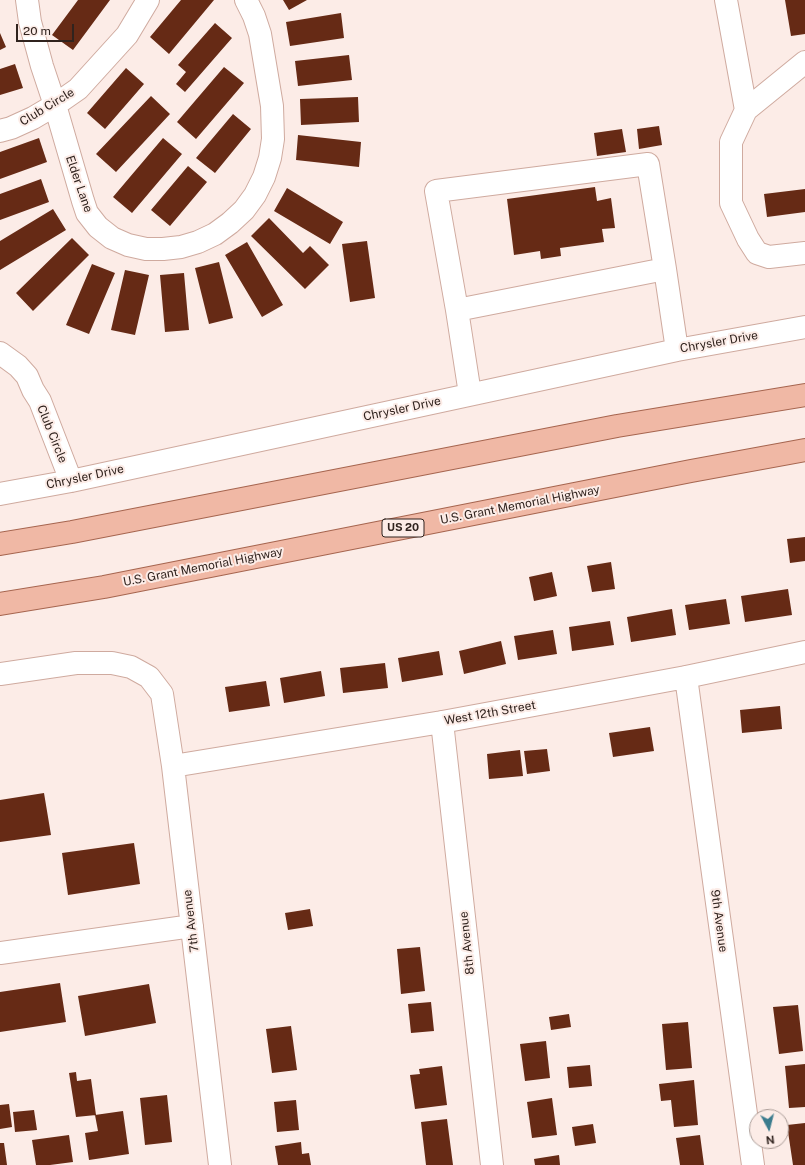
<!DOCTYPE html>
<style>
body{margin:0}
#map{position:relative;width:805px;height:1165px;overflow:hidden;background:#fcece7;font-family:"Public Sans",sans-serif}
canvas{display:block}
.north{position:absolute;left:749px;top:1109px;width:40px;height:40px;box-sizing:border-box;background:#fcece7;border:1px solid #aa9c97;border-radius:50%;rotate:173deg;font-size:11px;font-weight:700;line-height:16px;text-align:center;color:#30231e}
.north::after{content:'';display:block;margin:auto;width:14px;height:18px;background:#3b7c8e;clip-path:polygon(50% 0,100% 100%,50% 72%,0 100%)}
.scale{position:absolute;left:16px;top:24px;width:58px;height:18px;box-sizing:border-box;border:2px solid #30231e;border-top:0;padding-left:5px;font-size:12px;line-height:14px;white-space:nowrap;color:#30231e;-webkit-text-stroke:3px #fcece7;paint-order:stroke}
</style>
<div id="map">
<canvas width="805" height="1165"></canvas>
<div class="north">N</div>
<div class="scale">20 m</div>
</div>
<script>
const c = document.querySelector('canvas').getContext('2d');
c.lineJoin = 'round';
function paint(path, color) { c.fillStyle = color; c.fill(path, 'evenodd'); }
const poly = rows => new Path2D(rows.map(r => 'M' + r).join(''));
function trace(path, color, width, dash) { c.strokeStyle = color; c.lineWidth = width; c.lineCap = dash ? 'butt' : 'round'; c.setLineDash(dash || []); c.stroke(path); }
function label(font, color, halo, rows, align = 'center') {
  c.font = font + ' "Public Sans",sans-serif'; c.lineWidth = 4; c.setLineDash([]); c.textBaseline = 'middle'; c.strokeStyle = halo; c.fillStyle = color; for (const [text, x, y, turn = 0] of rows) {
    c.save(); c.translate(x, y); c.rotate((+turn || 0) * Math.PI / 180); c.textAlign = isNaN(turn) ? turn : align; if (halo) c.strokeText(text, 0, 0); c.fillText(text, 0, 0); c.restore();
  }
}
paint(poly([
 [78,0,110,0,73,50,52,35],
 [181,0,214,0,169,54,150,37],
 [283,0,307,0,289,10],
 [785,0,805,0,805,34,791,36],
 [341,13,344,38,290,46,286,22],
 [215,23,232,38,185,92,176,84,186,72,178,65],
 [0,33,6,47,0,50],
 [349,55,352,80,298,86,295,61],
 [15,64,23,88,0,95,0,69],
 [224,67,244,83,196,139,177,122],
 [126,68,144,84,105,129,87,113],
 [151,96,170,114,116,172,96,154],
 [358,97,359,122,301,125,300,99],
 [233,114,251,129,215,173,196,158],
 [659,126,662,145,639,149,637,129],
 [622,129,626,152,597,156,594,133],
 [298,135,361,142,359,167,296,160],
 [39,138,47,162,0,179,0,152],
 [163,138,182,154,132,213,113,197],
 [188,166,207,182,170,226,151,210],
 [41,179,49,202,0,220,0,194],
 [595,187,597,201,611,198,615,228,602,229,604,242,560,248,561,256,541,259,540,251,514,255,507,199],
 [287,188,343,222,330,244,274,211],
 [805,189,805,212,767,217,764,194],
 [53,209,66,230,0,270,0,241],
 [269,218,303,253,310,246,329,265,305,289,251,236],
 [72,238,89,255,33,311,16,293],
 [367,241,375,298,350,302,342,244],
 [247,242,283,305,262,317,225,255],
 [219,262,233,318,209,324,195,268],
 [92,264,115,273,89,334,66,325],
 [125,270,149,275,135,335,111,330],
 [184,273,189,330,165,332,160,275],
 [805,537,805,561,790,563,787,539],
 [611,562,615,589,592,592,587,566],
 [552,572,557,596,534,601,529,577],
 [788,589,792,615,745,622,741,596],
 [726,599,730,624,689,630,685,605],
 [672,609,676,635,631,642,627,617],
 [610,621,614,645,572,651,569,627],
 [553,630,557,654,518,660,514,636],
 [501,641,506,664,464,674,459,651],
 [439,651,443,675,402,682,398,658],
 [385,663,388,688,343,693,340,668],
 [321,671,325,696,284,703,280,678],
 [266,681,270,706,229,712,225,687],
 [780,706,782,729,742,733,740,710],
 [650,727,654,751,613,757,609,733],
 [547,749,550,771,527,774,524,751],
 [520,750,523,776,489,779,487,754],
 [44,793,51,835,0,842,0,800],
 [134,843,140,884,68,895,62,853],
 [310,909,313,926,288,930,285,913],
 [420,947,425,991,401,994,397,949],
 [60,983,66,1022,0,1032,0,992],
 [149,984,156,1023,85,1036,78,996],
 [431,1002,434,1031,411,1033,408,1004],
 [798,1005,803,1051,779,1054,773,1007],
 [569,1014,571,1027,551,1030,549,1017],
 [688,1022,692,1068,666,1070,662,1024],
 [291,1026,297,1070,272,1073,266,1029],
 [546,1041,550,1078,525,1081,520,1044],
 [805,1064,805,1107,789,1108,785,1066],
 [590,1065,592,1086,569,1088,567,1067],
 [442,1066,447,1105,415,1109,410,1075,420,1074,419,1069],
 [76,1072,77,1081,91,1079,96,1115,76,1117,69,1073],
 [694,1080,698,1125,674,1127,671,1100,661,1101,659,1084],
 [167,1095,172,1142,145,1145,140,1098],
 [552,1098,557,1135,532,1138,527,1102],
 [296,1100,299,1130,277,1132,274,1102],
 [9,1104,12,1127,0,1129,0,1105],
 [34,1110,37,1130,15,1132,13,1112],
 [123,1111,129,1154,89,1160,85,1133,98,1131,95,1115],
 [447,1119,453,1165,426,1165,421,1122],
 [805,1123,805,1165,793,1165,787,1125],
 [593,1124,596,1143,575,1146,572,1127],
 [69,1135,73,1162,50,1165,36,1165,32,1140],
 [700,1135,704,1165,680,1165,676,1138],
 [301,1142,302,1154,309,1153,311,1165,278,1165,275,1146],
 [0,1143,4,1143,7,1165,0,1165],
 [559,1155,560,1165,535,1165,534,1159]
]), '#662a15');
const minor = poly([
 [27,0,30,22,42,66,55,105,83,201,87,213,98,227,112,238,128,245,146,249,163,249,181,247,198,242,215,234,230,223,244,210,255,195,264,177,270,158,273,139,272,106,260,34,254,16,246,0],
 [726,0,746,110],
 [805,62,746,110,731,142,731,203,748,239,757,253,769,257,805,253],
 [0,131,11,128,33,118,55,105,78,89,127,35,148,0],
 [457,310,436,191,648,164,665,269],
 [0,353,18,366,27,376,33,390,40,401,71,481],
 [470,394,457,310,665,269,677,350],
 [0,494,71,481,677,350,805,327],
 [0,674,76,663,112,663,131,667,149,677,162,694,173,766,220,1165],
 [686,677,753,1165],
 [442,722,492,1165],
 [173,766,442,722,686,677,805,652],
 [0,953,192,926]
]);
const major = poly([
 [0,544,72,532,617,426,805,395],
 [0,604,104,587,691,471,805,450]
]);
trace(minor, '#cfaa9f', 24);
trace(major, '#a6654f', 24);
trace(minor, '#fff', 22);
trace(major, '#f0b8a5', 22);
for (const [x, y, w] of [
 [403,528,42]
]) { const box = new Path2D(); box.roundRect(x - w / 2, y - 9, w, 18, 3); c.fillStyle = '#fcece7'; c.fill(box); trace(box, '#30231e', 1); }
label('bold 11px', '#30231e', null, [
 ["US 20",403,528]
]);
label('12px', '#30231e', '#fcece7', [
 ["Club Circle",47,107,-31],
 ["Elder Lane",79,184,71],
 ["Chrysler Drive",719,342,-10],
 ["Chrysler Drive",402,409,-12],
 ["Club Circle",52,434,68],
 ["Chrysler Drive",85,477,-12],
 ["U.S. Grant Memorial Highway",520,505,-11],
 ["U.S. Grant Memorial Highway",203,567,-11],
 ["West 12th Street",490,713,-10],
 ["7th Avenue",191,921,-97],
 ["9th Avenue",719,921,82],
 ["8th Avenue",467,943,-96]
]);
</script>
